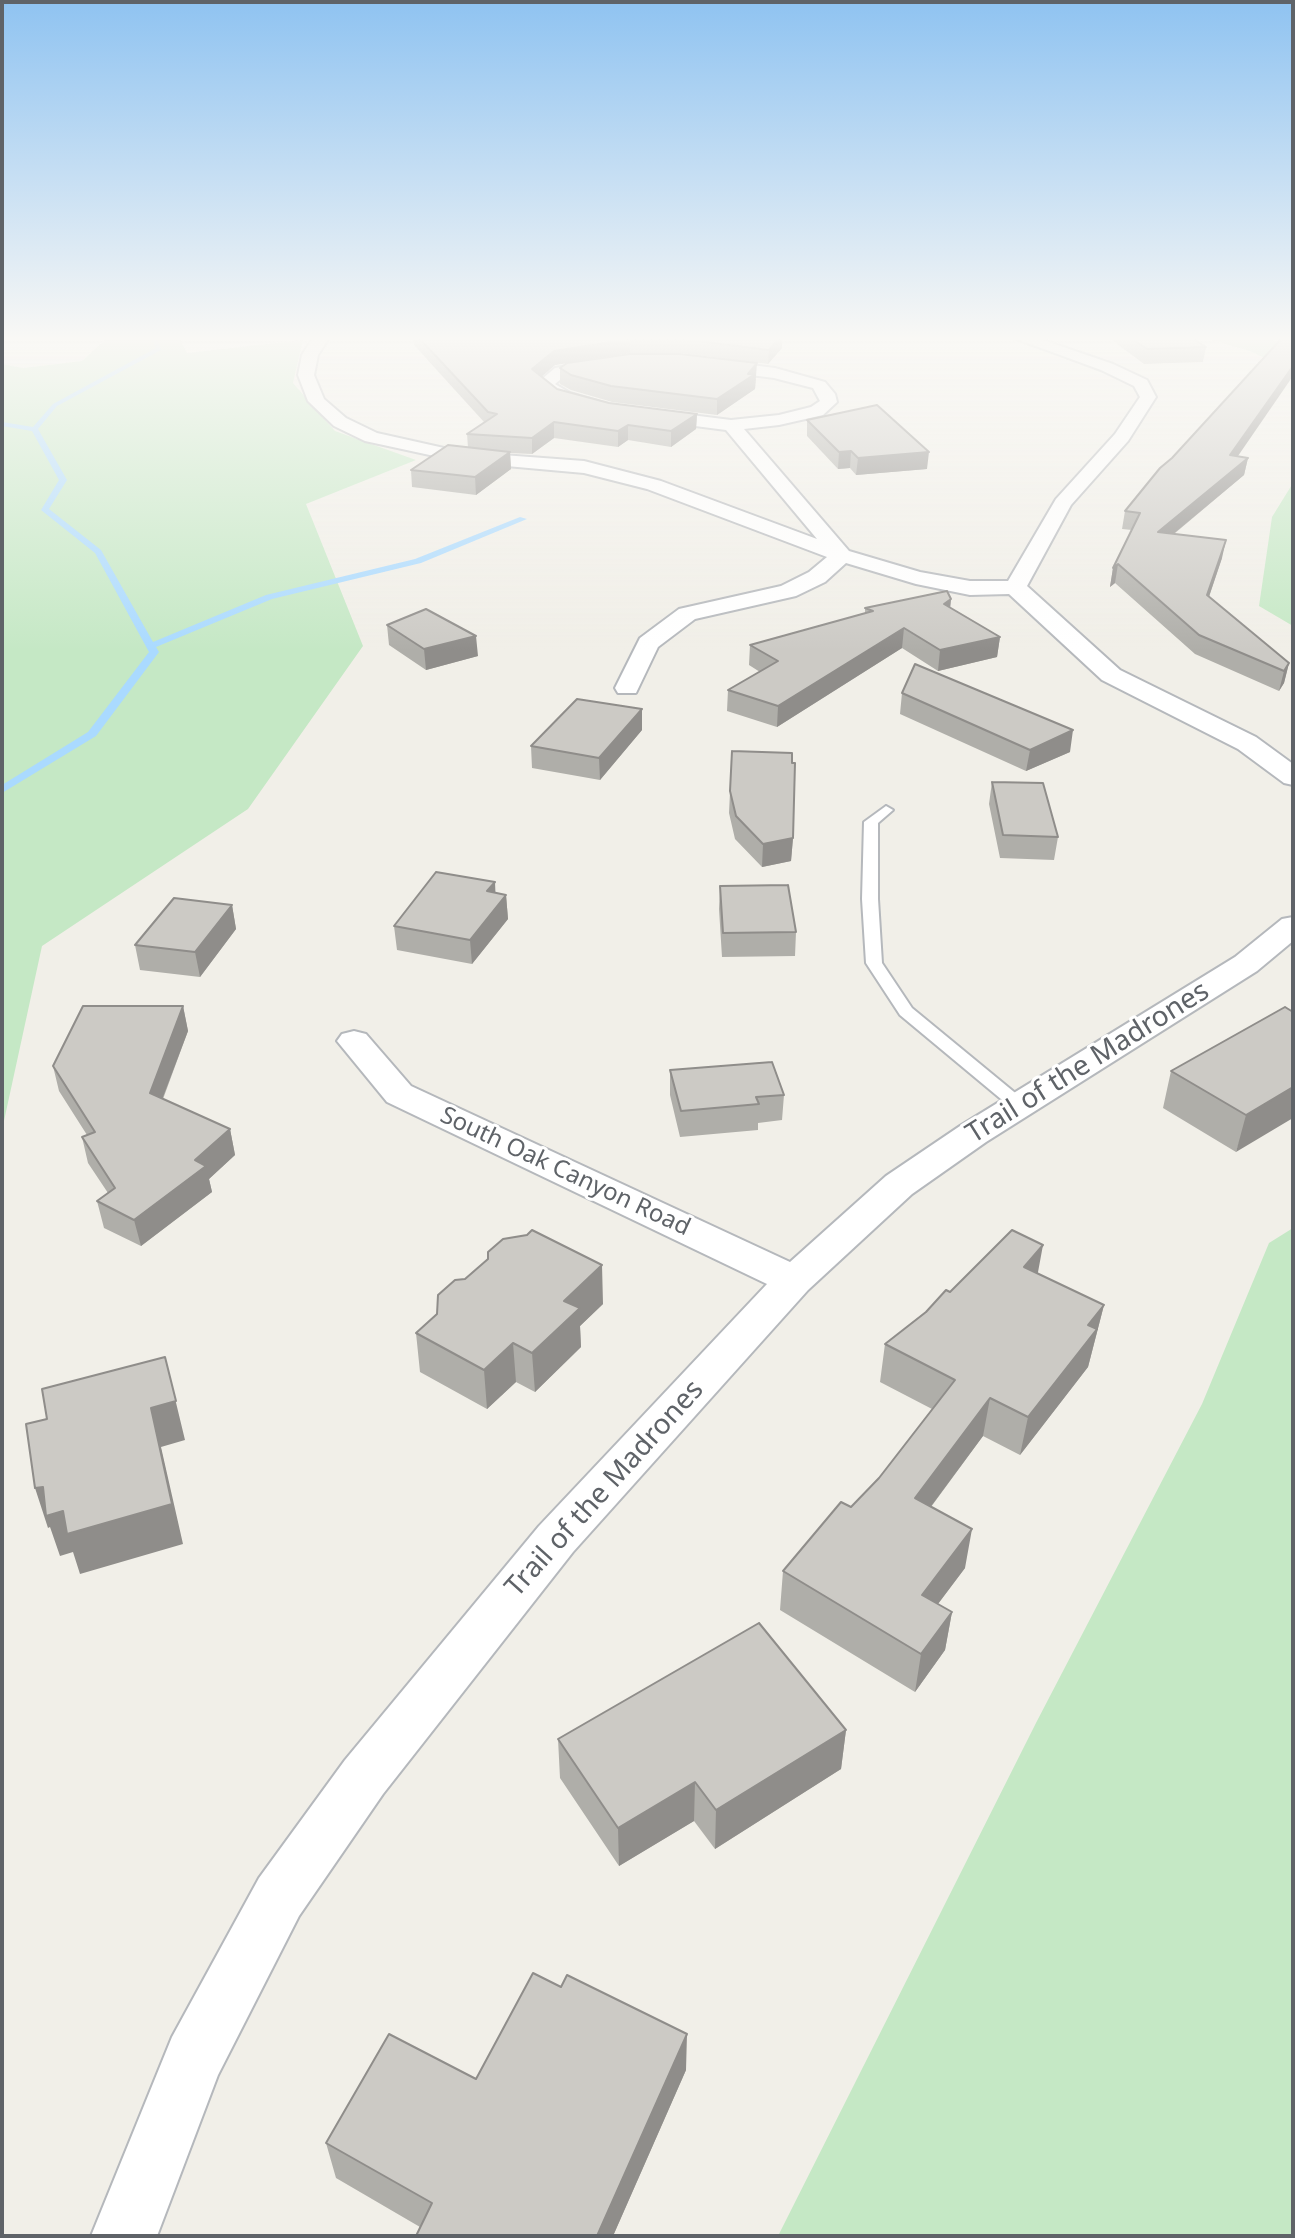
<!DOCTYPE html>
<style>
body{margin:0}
#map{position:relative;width:1295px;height:2238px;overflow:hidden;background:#f1efe8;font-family:"Noto Sans",sans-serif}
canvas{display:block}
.frame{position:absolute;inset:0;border:4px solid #5f6368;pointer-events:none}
</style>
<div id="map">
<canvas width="1295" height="2238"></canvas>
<div class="frame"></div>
</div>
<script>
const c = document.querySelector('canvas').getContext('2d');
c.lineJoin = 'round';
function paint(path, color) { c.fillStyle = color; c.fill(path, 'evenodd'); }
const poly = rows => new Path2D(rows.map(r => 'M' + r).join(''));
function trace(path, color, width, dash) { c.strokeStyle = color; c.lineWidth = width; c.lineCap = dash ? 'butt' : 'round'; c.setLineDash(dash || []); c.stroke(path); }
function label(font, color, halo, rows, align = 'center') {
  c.font = font + ' "Noto Sans",sans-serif'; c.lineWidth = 6; c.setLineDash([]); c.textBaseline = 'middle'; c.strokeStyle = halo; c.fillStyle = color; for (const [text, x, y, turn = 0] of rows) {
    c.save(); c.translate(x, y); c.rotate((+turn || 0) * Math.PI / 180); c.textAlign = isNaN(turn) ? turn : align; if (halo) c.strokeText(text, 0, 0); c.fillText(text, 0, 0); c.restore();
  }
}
paint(poly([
 [107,338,179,338,187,353,303,340,293,383,335,431,416,460,306,504,363,646,248,809,42,946,2,1130,2,364,23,368,82,361],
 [1205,338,1265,338,1293,346,1293,372,1250,351],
 [1293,483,1293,626,1259,606,1272,517],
 [1293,1228,1293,2236,778,2236,1037,1721,1202,1404,1269,1243]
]), '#c5e8c5');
paint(poly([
 [151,338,157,338,161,350,57,406,38,429,67,480,49,509,101,550,153,642,266,595,415,559,520,517,527,519,421,563,272,599,156,647,159,652,96,736,2,793,2,785,88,732,149,652,95,553,41,510,59,480,32,431,2,426,2,422,33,427,53,404,156,348,151,338]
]), '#aadaff');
const lane = poly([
 [886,806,893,810,878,823,878,899,882,963,912,1008,1025,1101,1028,1105,1025,1109,1013,1109,900,1015,866,963,862,899,864,822,886,806]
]);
const street = poly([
 [313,338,329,338,318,355,314,375,324,399,346,418,377,433,462,452,584,461,661,481,817,539,726,430,610,415,558,401,536,384,555,368,630,356,680,356,775,368,825,382,835,394,837,402,823,415,779,425,744,429,849,551,920,572,970,581,1008,581,1056,499,1115,434,1140,397,1134,386,1101,370,1014,338,1037,338,1113,364,1147,380,1156,397,1128,441,1071,505,1027,586,1120,670,1256,737,1293,764,1293,785,1284,783,1238,749,1102,680,1009,594,970,595,916,584,846,563,825,582,796,596,695,619,658,647,636,693,618,693,615,688,640,638,679,609,781,586,809,572,827,557,647,489,584,473,462,462,365,441,334,426,308,401,298,375,302,355,313,338],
 [630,366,680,366,774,378,813,388,820,401,811,407,779,415,731,420,611,405,570,393,555,384,566,375,630,366],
 [1293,917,1293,941,1257,971,986,1142,912,1194,808,1290,573,1552,383,1794,299,1916,218,2075,157,2236,91,2236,172,2037,259,1878,345,1760,539,1526,767,1284,387,1102,337,1041,342,1034,354,1031,366,1034,411,1086,790,1262,886,1176,960,1126,1235,957,1282,919,1293,917]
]);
trace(lane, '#b5b8bc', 4);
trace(street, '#b5b8bc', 4);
paint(lane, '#fff');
paint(street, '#fff');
paint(poly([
 [413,338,782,338,782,348,768,364,680,353,630,353,589,360,756,379,755,389,717,415,612,402,571,390,560,384,560,368,566,363,555,365,541,377,557,389,609,403,697,414,696,429,671,447,628,440,618,447,554,438,532,454,510,453,511,469,476,495,412,487,411,470,468,448,467,434,484,422,414,345],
 [1109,338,1197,338,1193,338,1206,347,1203,362,1144,364],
 [807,420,927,469,856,475,850,468,838,469,807,436],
 [1238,456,1248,458,1244,475,1174,534,1222,558,1209,597,1289,663,1284,683,1279,691,1195,654,1115,583,1110,587,1113,568,1132,530,1122,529,1125,511],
 [951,599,950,608,1000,637,997,657,938,671,902,648,777,727,727,711,728,690,760,672,749,665,750,645,865,613,865,608],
 [387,625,478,656,426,670,389,645],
 [902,693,1070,752,1026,771,900,714],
 [642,730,600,780,532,768,531,746],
 [732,751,792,763,793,838,791,861,762,867,735,839,729,813],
 [992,782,1058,837,1054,860,1000,858,989,804],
 [495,882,495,893,506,895,508,919,472,964,397,950,394,926],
 [720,886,796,932,795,956,722,957,719,909],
 [232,905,236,929,200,977,140,970,135,945],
 [183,1006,188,1031,163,1099,230,1129,235,1155,209,1179,212,1192,141,1246,104,1228,97,1201,108,1193,88,1163,82,1137,87,1135,59,1091,53,1066],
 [1285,1007,1236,1152,1163,1108,1171,1071],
 [670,1070,784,1095,782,1120,758,1123,758,1130,680,1137,670,1095],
 [488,1259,603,1304,580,1326,581,1347,535,1392,516,1382,487,1409,420,1372,416,1333,437,1314,465,1279],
 [1038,1274,1104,1305,1088,1367,1020,1455,983,1436,931,1507,965,1568,938,1604,952,1612,945,1650,915,1692,780,1610,783,1571,851,1507,879,1478,932,1409,880,1382,885,1344,950,1292],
 [846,1730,841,1769,715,1849,694,1821,619,1866,560,1778,558,1739],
 [686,2070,613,2236,416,2236,420,2227,336,2178,326,2143,476,2079]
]), '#afaea9');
paint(poly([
 [779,338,782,338,782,348,768,364,769,350],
 [630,339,630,353,555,365,533,384,532,369,554,351],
 [757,363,755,389,717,415,717,399,748,374],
 [1293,366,1293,376,1227,472,1230,455],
 [697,414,696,429,671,447,671,431],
 [554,422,554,438,532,454,532,438],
 [628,425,628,440,618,447,618,431],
 [851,451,850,468,838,469,839,452],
 [510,452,511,469,476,495,475,477],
 [929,452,927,469,856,475,858,458],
 [1248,458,1244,475,1154,550,1158,532],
 [1226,540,1222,558,1203,614,1207,595],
 [1118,564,1115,583,1110,587,1113,568],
 [951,599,949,619,944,604],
 [904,628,902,648,777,727,778,706],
 [476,636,478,656,426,670,424,649],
 [1000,637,997,657,938,671,940,650],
 [1289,663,1284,683,1279,691,1284,671],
 [642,709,642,730,600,780,599,758],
 [1073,730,1070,752,1026,771,1030,750],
 [793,838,791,861,762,867,763,844],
 [495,882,496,906,487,891],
 [506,895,508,919,472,964,470,940],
 [232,905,236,929,200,977,195,952],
 [183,1006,188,1031,155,1118,150,1093],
 [1293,1077,1293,1118,1236,1152,1246,1115],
 [230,1129,235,1155,209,1179,212,1192,141,1246,134,1220,195,1160],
 [1043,1245,1036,1283,1024,1267],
 [602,1265,603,1304,580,1326,581,1347,535,1392,532,1353,564,1301],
 [1104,1305,1088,1367,1020,1455,1028,1417,1088,1325],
 [513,1343,516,1382,487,1409,484,1370],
 [165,1357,185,1440,161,1447,183,1544,80,1574,73,1552,60,1556,50,1527,48,1528,35,1488],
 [990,1398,983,1436,909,1536,915,1498],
 [972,1529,965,1568,916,1633,922,1595],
 [952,1612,945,1650,915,1692,921,1654],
 [846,1730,841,1769,715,1849,716,1810],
 [695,1782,694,1821,619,1866,618,1828],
 [687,2034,686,2070,613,2236,597,2236]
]), '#8f8d8a');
const building = poly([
 [419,338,779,338,769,350,681,339,630,339,554,351,532,369,557,389,609,403,697,414,671,431,628,425,618,431,554,422,532,438,467,434,497,414,488,412,419,338],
 [1131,338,1192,338,1206,347,1147,349,1131,338],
 [1282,338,1293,338,1293,366,1230,455,1248,458,1158,532,1226,540,1207,595,1289,663,1284,671,1199,635,1118,564,1113,568,1140,513,1125,511,1160,468,1172,458,1282,338],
 [630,354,680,354,757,363,748,374,755,374,717,399,611,386,571,375,560,368,567,363,630,354],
 [877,405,929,452,858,458,851,451,839,452,807,420,877,405],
 [448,445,510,452,475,477,411,470,448,445],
 [947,591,951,599,944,604,1000,637,940,650,904,628,778,706,728,690,778,661,750,645,873,611,865,608,947,591],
 [426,609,476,636,424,649,387,625,426,609],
 [915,664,1073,730,1030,750,902,693,915,664],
 [577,699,642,709,599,758,531,746,577,699],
 [732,751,792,753,792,763,795,763,793,838,763,844,736,816,730,791,732,751],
 [992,782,1043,783,1058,837,1003,835,992,782],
 [436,872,495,882,487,891,506,895,470,940,394,926,436,872],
 [788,885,796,932,723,933,720,886,788,885],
 [174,898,232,905,195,952,135,945,174,898],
 [83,1006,183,1006,150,1093,230,1129,195,1160,206,1166,134,1220,97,1201,115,1188,82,1137,95,1132,53,1066,83,1006],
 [1285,1007,1293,1012,1293,1087,1246,1115,1171,1071,1285,1007],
 [772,1062,784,1095,756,1097,759,1104,681,1111,670,1070,772,1062],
 [532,1230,602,1265,564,1301,580,1308,532,1353,513,1343,484,1370,416,1333,437,1314,438,1295,455,1280,465,1279,488,1259,488,1252,503,1239,527,1235,532,1230],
 [1012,1230,1043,1245,1024,1267,1104,1305,1088,1325,1097,1329,1028,1417,990,1398,915,1498,972,1529,922,1595,952,1612,921,1654,783,1571,841,1502,851,1507,879,1478,955,1380,885,1344,926,1312,946,1290,950,1292,1012,1230],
 [165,1357,176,1401,151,1408,172,1504,67,1534,63,1511,46,1516,43,1487,35,1488,26,1424,47,1419,42,1389,165,1357],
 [759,1623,846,1730,716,1810,695,1782,618,1828,558,1739,759,1623],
 [533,1973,561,1987,567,1975,687,2034,597,2236,416,2236,432,2203,326,2143,389,2034,476,2079,533,1973]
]);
paint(building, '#cccac5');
trace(building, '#8f8d8a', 2);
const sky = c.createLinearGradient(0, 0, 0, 651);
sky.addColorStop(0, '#8fc3f1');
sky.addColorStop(0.52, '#f9f8f5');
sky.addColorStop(1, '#f9f8f500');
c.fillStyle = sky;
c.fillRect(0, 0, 1295, 651);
label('24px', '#5f6368', '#fff', [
 ["South Oak Canyon Road",565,1172,25]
]);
label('28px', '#5f6368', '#fff', [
 ["Trail of the Madrones",1088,1063,-32],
 ["Trail of the Madrones",605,1489,-48]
]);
</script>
